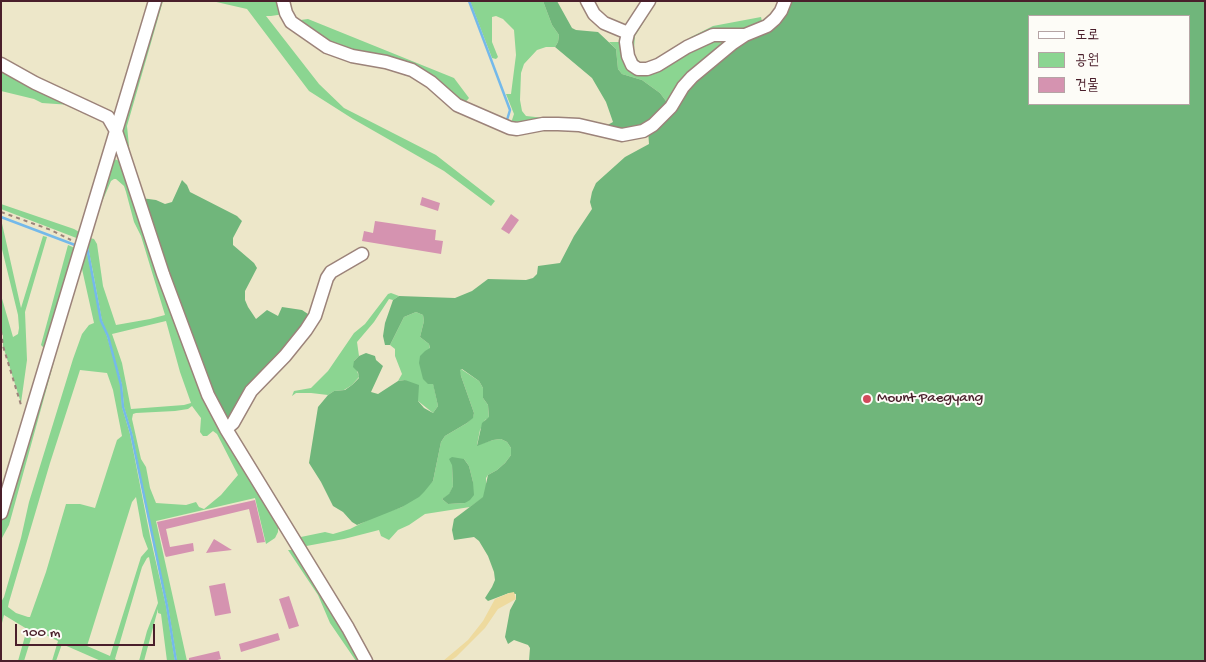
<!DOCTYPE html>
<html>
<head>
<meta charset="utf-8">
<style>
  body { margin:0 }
  #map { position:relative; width:1206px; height:662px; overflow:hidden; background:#ede7c9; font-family:"Gochi Hand","Poor Story",sans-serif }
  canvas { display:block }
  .frame { position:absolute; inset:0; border:2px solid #4a1f2b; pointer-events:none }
  .legend { position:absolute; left:1028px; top:15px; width:162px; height:90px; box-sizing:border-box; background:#fdfcf7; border:1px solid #b5a4a5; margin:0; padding:6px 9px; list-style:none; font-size:15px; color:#4a1f2b }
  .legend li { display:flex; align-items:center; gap:10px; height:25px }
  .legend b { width:25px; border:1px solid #b5a4a5 }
  .scale { position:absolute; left:15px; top:624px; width:140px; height:22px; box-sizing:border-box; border:2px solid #4a1f2b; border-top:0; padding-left:6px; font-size:15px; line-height:18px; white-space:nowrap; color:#4a1f2b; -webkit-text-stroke:4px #fdfcf7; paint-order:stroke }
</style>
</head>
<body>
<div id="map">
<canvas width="1206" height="662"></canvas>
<div class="frame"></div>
<ul class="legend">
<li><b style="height:6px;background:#fff"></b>도로</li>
<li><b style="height:14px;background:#8bd591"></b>공원</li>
<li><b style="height:14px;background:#d593b0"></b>건물</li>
</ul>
<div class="scale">100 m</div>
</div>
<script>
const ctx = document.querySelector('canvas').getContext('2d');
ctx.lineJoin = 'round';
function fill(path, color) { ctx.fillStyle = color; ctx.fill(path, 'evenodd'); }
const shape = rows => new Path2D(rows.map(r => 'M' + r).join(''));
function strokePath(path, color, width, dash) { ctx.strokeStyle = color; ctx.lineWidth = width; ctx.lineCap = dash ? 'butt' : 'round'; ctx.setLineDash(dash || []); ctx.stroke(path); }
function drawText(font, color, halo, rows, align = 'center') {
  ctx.font = font + ' "Gochi Hand",sans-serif'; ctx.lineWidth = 4; ctx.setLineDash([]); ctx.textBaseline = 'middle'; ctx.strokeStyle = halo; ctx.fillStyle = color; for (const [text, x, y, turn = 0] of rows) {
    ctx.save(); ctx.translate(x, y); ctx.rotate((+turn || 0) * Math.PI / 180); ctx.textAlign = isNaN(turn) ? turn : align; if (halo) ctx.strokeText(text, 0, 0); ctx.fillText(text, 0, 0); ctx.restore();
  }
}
fill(shape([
  [159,1,163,1,127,126,130,156,120,134],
  [212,1,281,1,284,14,271,16,266,16,319,84,344,108,436,155,495,201,491,206,444,171,353,119,309,91,247,9],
  [470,1,543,1,552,25,559,35,558,42,555,47,546,47,537,50,524,64,521,73,520,100,522,111,526,116,554,119,510,126,514,114,506,94,511,94,516,55,514,30,503,19,496,16,492,17,492,42,498,57,496,59,492,58],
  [652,1,657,1,635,36,634,49,635,55,640,63,650,62,664,55,691,37,713,26,761,17,763,25,671,54,638,67,629,42],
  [308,19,454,78,469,98,463,105,433,81,352,54,293,21],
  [730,37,669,105,660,93,642,80,622,74,618,69,616,49,609,42,624,42,637,72,704,41],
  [1,70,71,105,42,103,34,99,1,91],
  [114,159,120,161,181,341,201,394,278,524,278,532,275,538,266,544,255,498,156,521,187,661,177,661,168,606,152,536,132,433,124,407,122,385,108,336,102,321,93,272,88,247,86,247,101,321,107,336,121,385,122,407,130,434,150,536,166,606,175,661,167,661,161,614,158,613,158,609,144,661,139,661,147,631,158,603,149,557,147,558,142,567,115,659,118,661,101,661,62,644,56,661,52,661,58,641,34,629,24,661,18,661,27,629,4,615,1,627,1,602,4,597,21,538,29,502,73,359,82,334,89,325,94,323,80,260],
  [114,179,116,179,124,186,126,192,134,222,141,236,165,315,150,319,116,325,103,286,97,244,94,239,90,238,102,202,111,181],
  [166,321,180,372,191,403,184,405,131,409,122,363,112,334],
  [80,370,107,373,113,390,122,436,117,440,95,508,80,504,66,504,46,572,30,617,28,617,16,613,8,607,9,602,50,463],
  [192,406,201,418,200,432,203,436,207,436,213,431,217,434,238,475,221,495,204,509,199,507,196,502,186,505,156,503,150,488,146,467,141,459,132,419,133,414,136,413,175,411,188,409],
  [136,497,143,536,148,549,141,557,110,656,87,646,132,502],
  [1,204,74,229,81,233,79,239,1,209],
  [1,219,21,308,43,236,47,237,25,312,27,360,21,403,3,346,3,336,1,329,1,295,13,337,18,334,19,328,18,315,1,245],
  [68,245,77,249,28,413,26,410,44,348,41,345],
  [391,293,399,296,393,300,389,299,374,322,357,342,359,356,354,361,359,377,352,385,344,390,334,391,328,395,311,393,296,393,292,396,294,391,311,388,328,371,354,333,365,324,388,294],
  [416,312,423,315,424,321,420,337,429,344,430,349,433,383,438,406,433,413,418,401,418,395,405,380,398,381,402,374,395,356,395,349,390,345,404,317],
  [55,358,9,525,1,540,1,521,50,359],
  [461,369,479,381,483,388,483,398,488,405,489,418,485,420,480,430,477,445,493,440,501,439,507,442,511,448,511,455,505,463,497,470,488,475,486,478,486,489,484,497,470,507,425,514,409,525,398,530,389,540,381,536,379,530,344,539,301,547,296,538,325,532,333,534,350,529,378,515,402,507,433,481,441,442,445,436,467,423,473,417,474,413,461,376,459,370],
  [464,459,469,466,473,482,465,503,448,504,442,499,449,495,453,486,452,465],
  [288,550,293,550,361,661,356,661,330,623,318,595]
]), '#8bd591');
fill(shape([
  [543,1,557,1,572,28,576,30,598,32,616,49,618,69,622,74,642,80,660,93,669,105,642,129,602,128,613,122,606,102,592,78,555,47,558,42,559,35,552,25],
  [787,1,1205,1,1205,661,529,661,530,648,528,645,514,640,508,644,505,637,510,610,516,599,516,594,509,593,488,601,485,598,492,587,495,580,494,572,488,556,479,541,474,537,454,540,452,530,454,519,483,497,488,475,497,470,505,463,511,455,511,448,507,442,501,439,493,440,477,446,482,423,489,417,488,405,483,398,483,388,479,381,462,369,460,370,461,376,474,413,473,418,467,423,445,436,441,442,433,481,424,492,419,497,402,507,357,525,352,522,343,512,333,506,321,482,309,463,318,407,328,395,334,391,345,390,352,385,359,378,358,372,353,367,354,361,359,356,366,353,375,356,376,360,383,366,371,392,378,394,398,381,405,380,419,385,418,401,424,408,433,413,438,406,433,384,428,384,423,379,419,363,420,356,425,351,430,348,429,344,420,337,424,321,423,315,416,312,404,317,390,345,385,345,383,336,385,323,393,300,399,296,455,298,472,291,488,279,526,280,533,278,537,274,538,266,560,263,574,236,592,209,590,202,592,192,596,183,625,157,649,144,648,130,685,88],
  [1030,16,1190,16,1190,104,1030,104],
  [182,180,187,185,190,192,237,216,242,221,233,238,233,245,254,263,257,268,245,291,245,300,248,307,256,319,267,310,278,316,282,307,302,310,311,316,229,424,218,410,141,198,156,200,165,204,172,202],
  [452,457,464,459,469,466,473,482,474,495,470,500,465,503,448,504,442,499,449,494,453,486,452,465,449,459]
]), '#70b67b');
fill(shape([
  [514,592,516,599,498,609,485,628,456,657,450,661,443,661,468,640,483,621,495,599,509,593]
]), '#eeda9e');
strokePath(shape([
  [469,1,510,110,507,120],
  [1,217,75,245],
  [87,247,101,321,108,336,121,385,123,407,131,433,167,606,176,661]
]), '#74b9ea', 2.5);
fill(shape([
  [422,197,440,203,438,211,420,205],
  [511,214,519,220,509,234,501,229],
  [375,221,436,230,435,240,443,241,441,254,362,241,364,231,373,233],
  [255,500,265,542,257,543,249,509,166,529,170,547,193,543,194,551,166,557,165,555,157,522],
  [214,539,232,550,206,553],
  [225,583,231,613,215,616,209,586],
  [289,596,299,626,289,629,279,599],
  [278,633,280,640,241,652,239,644],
  [219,651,221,659,214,661,189,661,189,658]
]), '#d593b0');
const minor = shape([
  [155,1,116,131,163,274,208,395,226,429,348,628,366,661],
  [283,1,286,13,291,22,327,47,352,56,386,62,412,70,431,82,457,105,510,128,517,129,543,124,558,124,579,125,622,135,643,131,653,125,671,107,683,87,692,77,733,43,745,35,767,26,775,19,781,11,785,1],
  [587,1,594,14,604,23,628,33],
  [649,1,628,33,626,42,628,56,632,65,638,69,647,69,658,65,687,47,713,35,745,35],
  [1,64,35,83,108,117,116,131,1,513],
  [226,429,233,423,251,391,285,356,306,330,315,316,327,278,331,272,362,254]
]);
strokePath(minor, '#9c837a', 15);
strokePath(shape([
  [1,212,51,230,71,240],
  [1,331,3,346,21,405]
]), '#9c837a', 2, [4, 4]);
strokePath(minor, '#fff', 12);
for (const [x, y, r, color] of [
  [867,399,5,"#d1495b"]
]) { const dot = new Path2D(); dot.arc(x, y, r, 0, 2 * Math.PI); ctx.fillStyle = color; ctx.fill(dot); strokePath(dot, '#fdfcf7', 2); }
drawText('15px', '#4a1f2b', '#fdfcf7', [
  ["Mount Paegyang",877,399]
], 'left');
</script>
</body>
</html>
